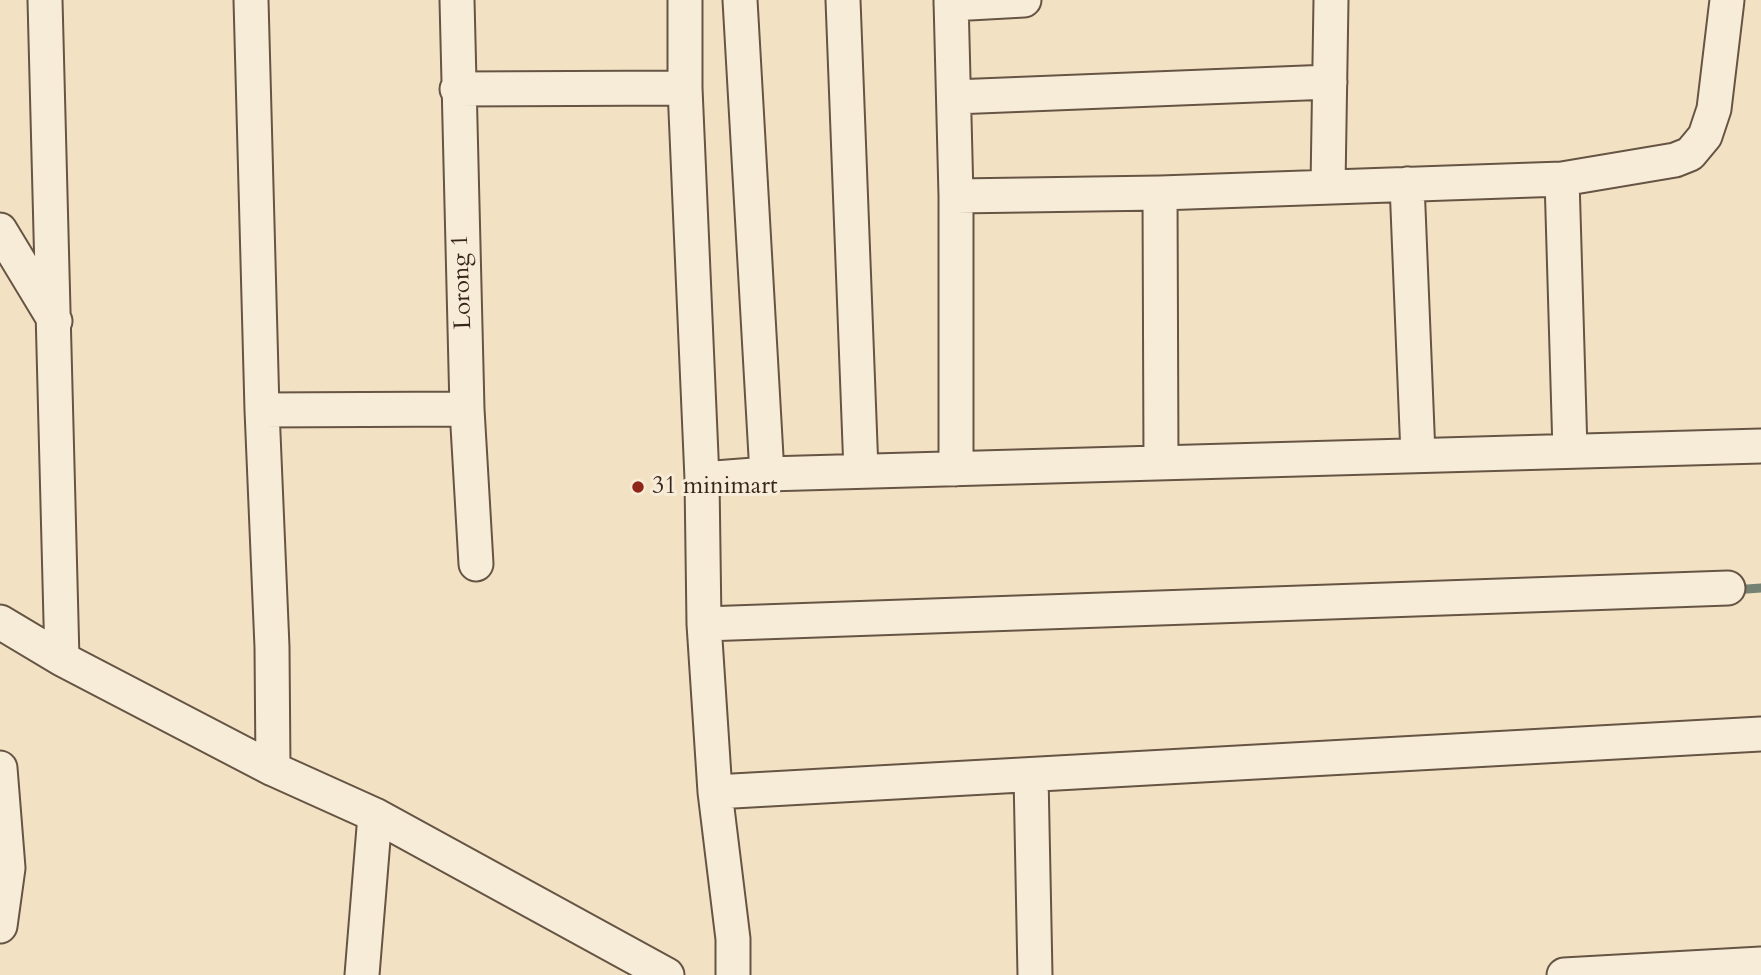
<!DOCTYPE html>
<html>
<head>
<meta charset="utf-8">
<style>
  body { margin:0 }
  canvas { display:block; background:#f2e2c3 }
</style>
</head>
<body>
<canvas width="1761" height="975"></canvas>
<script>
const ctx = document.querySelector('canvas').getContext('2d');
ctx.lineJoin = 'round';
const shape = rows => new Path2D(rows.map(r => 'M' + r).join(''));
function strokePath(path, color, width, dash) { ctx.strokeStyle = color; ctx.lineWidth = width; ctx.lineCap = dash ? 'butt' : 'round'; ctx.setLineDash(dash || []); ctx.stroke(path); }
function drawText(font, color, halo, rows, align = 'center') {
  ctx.font = font + ' Cardo,serif'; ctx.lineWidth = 6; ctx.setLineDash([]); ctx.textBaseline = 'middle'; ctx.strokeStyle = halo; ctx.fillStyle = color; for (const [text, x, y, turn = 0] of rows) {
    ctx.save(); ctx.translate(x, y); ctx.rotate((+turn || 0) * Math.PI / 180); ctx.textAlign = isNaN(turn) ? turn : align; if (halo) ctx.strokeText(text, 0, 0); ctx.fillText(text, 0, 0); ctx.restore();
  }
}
strokePath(shape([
  [1733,590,1761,588]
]), '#748173', 9);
const minor = shape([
  [45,0,62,659,273,769,375,815,667,975],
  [251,0,262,410,272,647,273,769],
  [457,0,467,409,476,564],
  [685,0,685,88,702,479,704,624,715,792,733,939,733,975],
  [740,0,767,474],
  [843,0,861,471],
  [951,0,956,196,956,469],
  [951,4,1024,0],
  [457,89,685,88],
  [954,97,1330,82],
  [1562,179,1570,451],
  [1407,184,1418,455],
  [1328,186,1331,0],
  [1160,193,1161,463],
  [956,196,1160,193,1562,179,1675,160,1690,154,1705,136,1714,109,1727,0],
  [0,230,55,321],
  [262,410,467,409],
  [702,479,767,474,1761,446],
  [0,622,62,659],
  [704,624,1728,588],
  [0,768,8,868,0,926],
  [1031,775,1035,975],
  [715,792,1761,734],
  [362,975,375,815],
  [1564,975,1761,964]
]);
strokePath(minor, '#665444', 37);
strokePath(minor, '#f7ecd8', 33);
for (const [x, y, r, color] of [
  [638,487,7,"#8f2418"]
]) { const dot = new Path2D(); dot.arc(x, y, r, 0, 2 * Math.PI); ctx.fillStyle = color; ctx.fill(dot); strokePath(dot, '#f7ecd8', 2.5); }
drawText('24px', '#38251a', '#f7ecd8', [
  ["Lorong 1",463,282,-92]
]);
drawText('24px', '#38251a', '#f7ecd8', [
  ["31 minimart",652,487]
], 'left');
</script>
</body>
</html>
